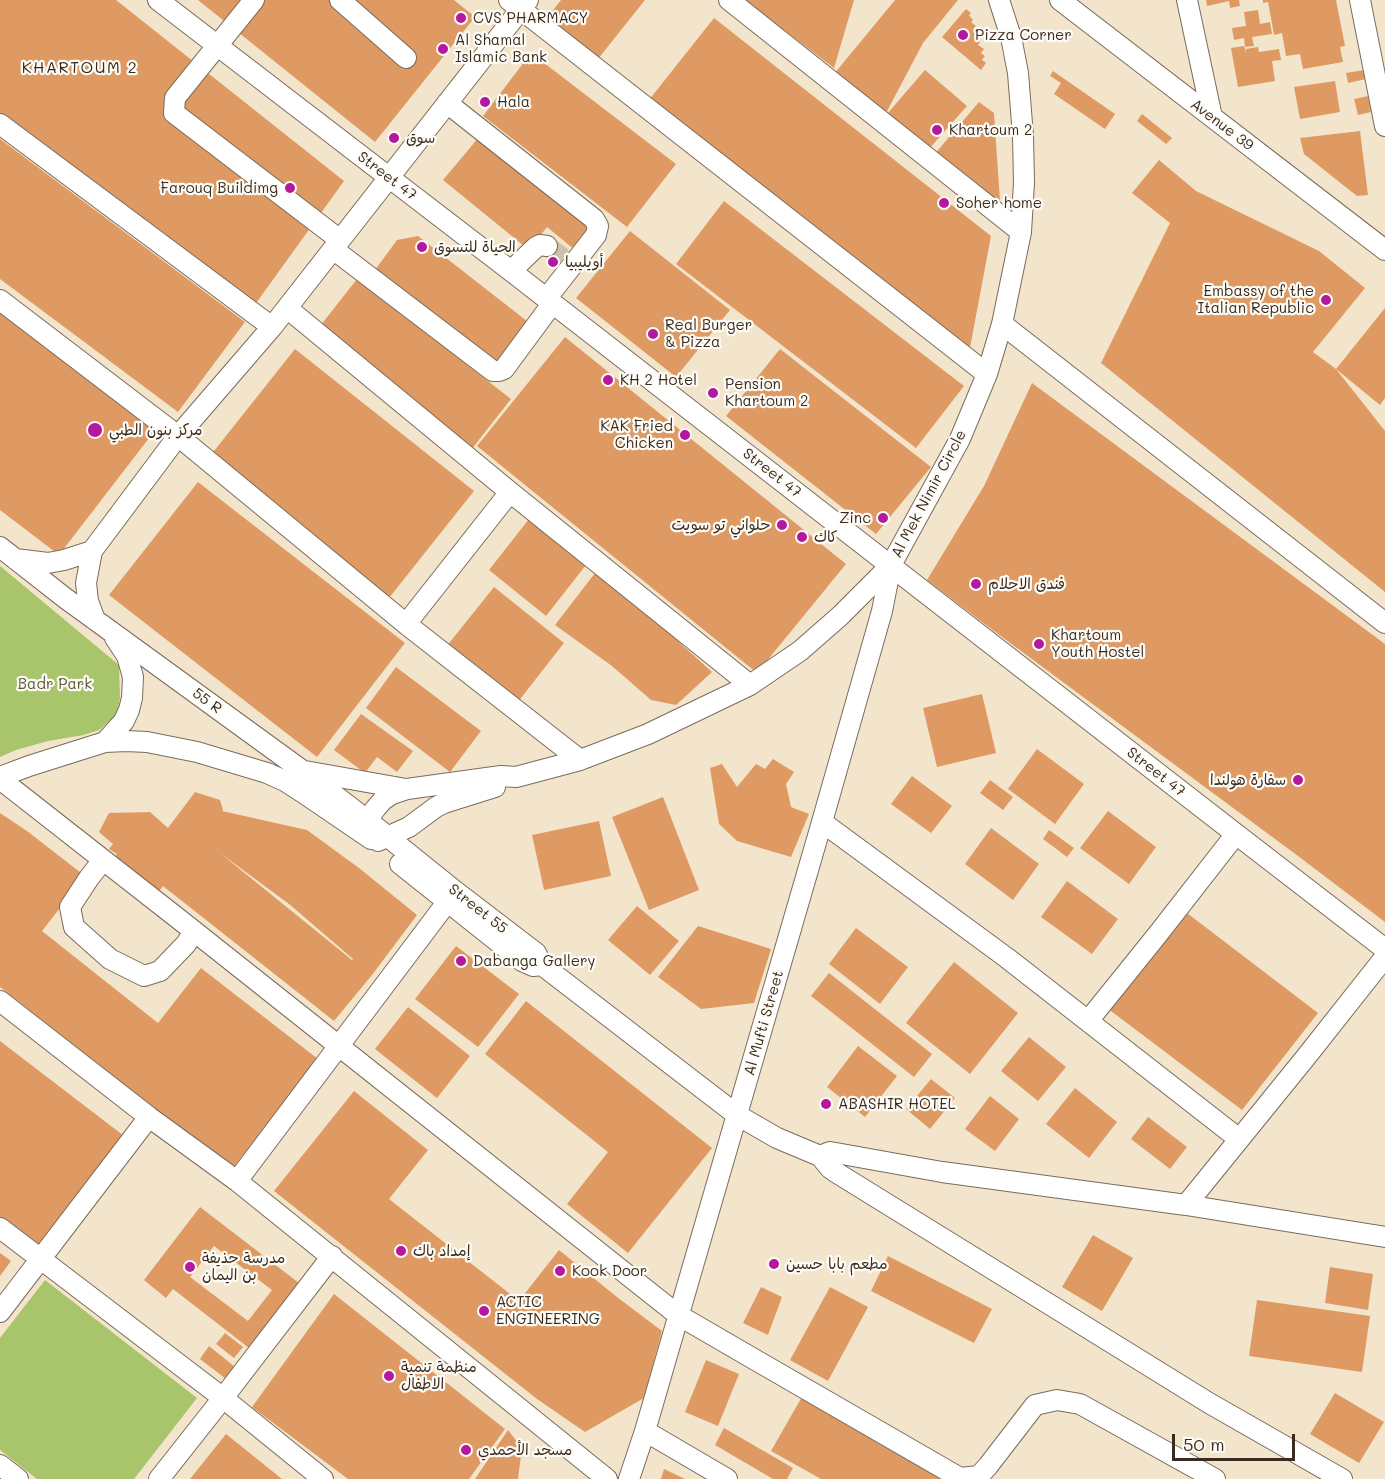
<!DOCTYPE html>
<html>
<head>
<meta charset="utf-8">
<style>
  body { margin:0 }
  #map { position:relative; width:1385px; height:1479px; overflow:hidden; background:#f3e5cc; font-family:Mali,sans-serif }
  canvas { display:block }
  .scale { position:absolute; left:1172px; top:1434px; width:123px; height:27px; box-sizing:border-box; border:3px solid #3b2a1e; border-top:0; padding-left:8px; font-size:18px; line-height:21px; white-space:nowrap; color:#3b2a1e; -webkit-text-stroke:4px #fdfcf7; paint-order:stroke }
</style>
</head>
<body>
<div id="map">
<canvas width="1385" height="1479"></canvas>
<div class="scale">50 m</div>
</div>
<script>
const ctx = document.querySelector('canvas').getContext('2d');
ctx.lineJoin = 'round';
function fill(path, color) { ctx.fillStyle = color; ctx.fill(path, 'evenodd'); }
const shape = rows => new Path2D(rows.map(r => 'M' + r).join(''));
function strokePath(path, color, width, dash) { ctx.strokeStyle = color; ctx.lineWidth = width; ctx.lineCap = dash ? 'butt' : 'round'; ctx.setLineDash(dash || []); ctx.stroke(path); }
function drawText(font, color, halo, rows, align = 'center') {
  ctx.font = font + ' Mali,"Playpen Sans Arabic",sans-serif'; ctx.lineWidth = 4.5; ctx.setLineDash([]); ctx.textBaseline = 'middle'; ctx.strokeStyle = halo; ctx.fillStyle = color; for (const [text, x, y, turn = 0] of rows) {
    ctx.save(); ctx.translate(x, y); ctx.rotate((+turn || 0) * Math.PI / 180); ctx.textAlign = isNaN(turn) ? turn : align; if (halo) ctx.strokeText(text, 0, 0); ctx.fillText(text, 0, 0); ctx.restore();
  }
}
fill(shape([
  [0,566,119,665,120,698,117,714,99,730,84,735,48,741,16,750,0,757],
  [45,1280,197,1398,134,1479,37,1479,0,1450,0,1338]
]), '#a8c56c');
fill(shape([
  [0,0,116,0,344,181,254,306,0,113],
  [198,0,454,0,475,17,375,142],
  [561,0,645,0,594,64,542,24],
  [745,0,854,0,834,68,784,30],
  [895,0,958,0,923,43,885,115,834,74],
  [1206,0,1239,0,1240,6,1230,8,1229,1,1207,6],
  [1263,0,1336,0,1345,46,1340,47,1343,62,1303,69,1300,54,1286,56,1282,33,1274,35,1268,2,1263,3],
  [966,9,971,13,969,15,973,20,971,22,976,26,973,29,978,33,975,37,980,42,978,45,984,49,981,53,985,56,982,60,986,63,981,70,942,37],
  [1258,10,1260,24,1270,22,1272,34,1252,37,1254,46,1245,47,1244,38,1234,40,1232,28,1246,26,1244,12],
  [714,18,991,236,969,353,645,105],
  [1244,46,1246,52,1246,49,1258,47,1259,52,1279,49,1281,60,1272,61,1275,81,1238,87,1231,48],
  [531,53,676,164,627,227,483,116],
  [925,70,967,106,928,150,887,114],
  [1364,70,1366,79,1348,83,1346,73],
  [1053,71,1115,114,1105,129,1054,94,1061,83,1050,76],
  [1335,81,1340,112,1300,119,1294,87],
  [1368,96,1371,112,1358,115,1354,99],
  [979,102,994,113,1000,201,996,206,933,156],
  [1142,114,1172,138,1166,144,1137,121],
  [1360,131,1368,195,1357,196,1304,154,1300,138],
  [479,137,591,230,575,250,547,227,529,250,443,180],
  [0,139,245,322,178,412,0,279],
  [1159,160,1196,191,1319,251,1365,288,1313,352,1336,369,1385,431,1385,592,1101,363,1170,223,1132,193],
  [724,201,964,386,916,448,676,264],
  [630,231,730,310,676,377,576,298],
  [418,236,532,325,500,366,375,270,397,240],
  [552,239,568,251,557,265,541,252],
  [357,279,511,399,471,450,317,330],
  [1385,308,1385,398,1380,405,1336,369],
  [0,309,156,429,59,555,0,510],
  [565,337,846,564,757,673,477,446],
  [295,349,474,491,389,598,210,456],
  [780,349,931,467,876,534,726,416],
  [1032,383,1385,644,1385,922,1298,856,994,631,927,580,984,486],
  [198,482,405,643,317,757,109,595],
  [529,519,586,565,546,616,489,570],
  [595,573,651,617,712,672,676,705,651,700,612,666,555,625],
  [494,587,564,643,517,703,446,647],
  [396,667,481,731,450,772,366,708],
  [982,694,996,753,937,767,923,708],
  [361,714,413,751,397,772,377,757,365,773,334,750],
  [1037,749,1084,784,1055,824,1008,789],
  [773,759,794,772,786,784,791,807,809,814,791,857,737,841,719,824,710,768,722,764,737,787,756,764,765,769],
  [912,776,952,806,931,833,891,804],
  [990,780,1013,797,1003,810,980,793],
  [195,792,220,800,223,810,222,811,307,830,359,868,417,915,372,975,334,1021,163,886,157,894,113,859,117,854,109,849,113,844,99,832,109,813,150,812,168,828],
  [220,853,289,904,353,959,352,960],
  [663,797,699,890,649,910,612,817],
  [1108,811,1156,847,1129,884,1080,848],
  [0,813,27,831,85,876,42,931,158,1023,201,968,318,1059,232,1169,0,987],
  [599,821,611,876,544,890,532,835],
  [991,828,1039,864,1013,900,965,864],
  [1049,830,1074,848,1067,857,1043,839],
  [1067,881,1118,919,1092,954,1041,917],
  [637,906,679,941,650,975,608,940],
  [1183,910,1318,1013,1242,1110,1107,1008],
  [698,926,771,949,754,1003,701,1009,658,977],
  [856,928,908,967,880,1004,829,964],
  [456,946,519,994,478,1047,415,999],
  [954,962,1018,1013,970,1074,906,1023],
  [829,973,932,1054,914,1077,811,996],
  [526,1001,712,1148,628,1253,567,1204,608,1152,485,1054],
  [408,1007,470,1056,437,1098,375,1049],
  [1029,1037,1066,1067,1038,1101,1001,1071],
  [0,1041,128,1139,43,1250,0,1217],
  [858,1046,897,1076,865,1117,827,1087],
  [931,1079,955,1098,930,1129,906,1109],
  [1075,1088,1117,1122,1089,1158,1046,1124],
  [354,1091,428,1150,389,1199,519,1301,559,1250,617,1297,662,1331,644,1398,585,1432,537,1399,274,1191],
  [990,1096,1019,1119,995,1151,965,1129],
  [1148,1117,1187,1147,1170,1169,1131,1139],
  [200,1207,299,1283,249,1348,173,1289,166,1298,144,1280],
  [214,1246,272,1290,248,1321,190,1277],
  [1093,1235,1133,1258,1102,1311,1062,1287],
  [0,1253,11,1261,0,1276],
  [888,1256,992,1309,974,1343,871,1291],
  [1330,1267,1373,1274,1368,1310,1325,1303],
  [761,1287,782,1297,768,1335,743,1323],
  [830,1287,868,1307,828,1381,790,1360],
  [334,1294,505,1429,469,1479,348,1479,252,1407],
  [1257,1300,1370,1316,1362,1372,1249,1356],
  [225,1333,243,1347,234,1358,216,1344],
  [209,1346,235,1367,226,1379,200,1359],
  [706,1360,739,1374,718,1426,685,1412],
  [1335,1393,1384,1422,1359,1463,1310,1434],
  [803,1395,949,1479,821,1479,771,1451],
  [724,1428,793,1468,787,1479,773,1479,715,1445],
  [508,1430,522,1448,518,1479,475,1479],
  [226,1434,282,1479,190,1479],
  [664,1469,685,1479,661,1479]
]), '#de9a62');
strokePath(shape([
  [547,246,563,258]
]), '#cec0a9', 20, [20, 10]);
const minor = shape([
  [158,0,511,271,1236,834,1385,949],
  [254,0,175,98,174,113,340,240],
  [340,0,406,58],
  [509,0,987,374],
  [729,0,1021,232],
  [1060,0,1385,250],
  [1187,0,1212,117],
  [1360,0,1385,126],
  [447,103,594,219,598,226,596,235,546,299],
  [0,124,272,327],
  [333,249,493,371,499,371,504,369,552,304],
  [511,271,536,247,540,245,547,246],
  [0,300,178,436,406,624,580,760],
  [287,308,510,492,750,685],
  [1002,324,1385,623],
  [0,547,65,598,303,771,367,820,455,891,536,953,542,965,737,1115,777,1138,820,1156,830,1168,837,1173,1209,1403,1342,1479],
  [15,559,48,563,64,560,92,551],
  [95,620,88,601,86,583,92,551,178,436,272,327,528,0],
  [406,624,510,492],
  [105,742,124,721,129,710,132,698,133,677,127,656,115,638],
  [305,771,406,789],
  [0,777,29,766,105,742,126,741,147,742,197,752,267,773,285,781,302,792,371,839],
  [0,779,180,920,678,1315,759,1362,960,1478,979,1476,988,1466,1035,1405,1057,1400,1080,1404,1215,1479],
  [822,822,1007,958,1239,1139],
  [362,833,367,820,376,808,383,800,392,794,407,789,501,776,516,777,580,760,648,734,750,685,800,651,840,616,891,565,960,439,987,374,1002,324,1021,232,1024,183,1023,136,1018,73,1011,37,999,0],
  [378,841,409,827,436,807,444,803,495,787],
  [103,860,89,878,70,907,74,927,110,959,144,976,160,971,186,944,194,931],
  [400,864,522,961,533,966,542,965],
  [0,1001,149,1117,237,1181,607,1479],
  [1088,1021,1158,934,1236,834],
  [820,1156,830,1152,836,1153,942,1172,1186,1205,1385,1237],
  [237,1181,454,893],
  [1186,1205,1306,1057,1385,957],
  [0,1228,223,1398,323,1479],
  [0,1312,149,1117],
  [645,1431,727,1479],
  [0,1465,18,1479],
  [159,1479,223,1398,332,1256],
  [629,1479,645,1431,822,822,882,611,891,565]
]);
strokePath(minor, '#7b6b5b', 22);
strokePath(minor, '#fff', 20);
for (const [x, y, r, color] of [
  [461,18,6,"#b5179e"],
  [963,35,6,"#b5179e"],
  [443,49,6,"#b5179e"],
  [485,102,6,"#b5179e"],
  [937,130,6,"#b5179e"],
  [394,138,6,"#b5179e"],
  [290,188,6,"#b5179e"],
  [944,203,6,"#b5179e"],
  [422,247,6,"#b5179e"],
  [553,262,6,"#b5179e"],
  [1326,300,6,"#b5179e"],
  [653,334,6,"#b5179e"],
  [608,380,6,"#b5179e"],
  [713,393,6,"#b5179e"],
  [95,430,8,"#b5179e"],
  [685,435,6,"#b5179e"],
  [883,518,6,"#b5179e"],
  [782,525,6,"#b5179e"],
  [802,537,6,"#b5179e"],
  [976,584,6,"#b5179e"],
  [1039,644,6,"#b5179e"],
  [1298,780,6,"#b5179e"],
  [461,961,6,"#b5179e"],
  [826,1104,6,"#b5179e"],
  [401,1251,6,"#b5179e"],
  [774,1264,6,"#b5179e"],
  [190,1267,6,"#b5179e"],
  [560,1271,6,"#b5179e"],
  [484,1311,6,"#b5179e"],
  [389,1376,6,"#b5179e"],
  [466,1450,6,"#b5179e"]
]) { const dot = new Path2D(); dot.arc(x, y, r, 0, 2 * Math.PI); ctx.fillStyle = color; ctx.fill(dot); strokePath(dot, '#fdfcf7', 2); }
drawText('15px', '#3b2a1e', '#fdfcf7', [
  ["CVS PHARMACY",473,18],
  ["Pizza Corner",975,35],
  ["Al Shamal",455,40],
  ["Islamic Bank",455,57],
  ["Hala",497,102],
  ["Khartoum 2",949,130],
  ["سوق",406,138],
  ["Farouq Buildimg",278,188,"right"],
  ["Soher home",956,203],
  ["الحياة للتسوق",434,247],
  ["أويليبيا",565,262],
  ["Embassy of the",1314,291,"right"],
  ["Italian Republic",1314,308,"right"],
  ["Real Burger",665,325],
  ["& Pizza",665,342],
  ["KH 2 Hotel",620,380],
  ["Pension",725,384],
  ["Khartoum 2",725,401],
  ["KAK Fried",673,426,"right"],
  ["Chicken",673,443,"right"],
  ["مركز بنون الطبي",109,430],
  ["Zinc",871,518,"right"],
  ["حلواني تو سويت",770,525,"right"],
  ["كاك",814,537],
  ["فندق الاحلام",988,584],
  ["Khartoum",1051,635],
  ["Youth Hostel",1051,652],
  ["سفارة هولندا",1286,780,"right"],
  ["Dabanga Gallery",473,961],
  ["ABASHIR HOTEL",838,1104],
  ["إمداد باك",413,1251],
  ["مدرسة حذيفة",202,1258],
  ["بن اليمان",202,1275],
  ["مطعم بابا حسين",786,1264],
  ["Kook Door",572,1271],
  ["ACTIC",496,1302],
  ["ENGINEERING",496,1319],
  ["منظمة تنمية",401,1367],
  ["الاطفال",401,1384],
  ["مسجد الأحمدي",478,1450]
], 'left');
drawText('15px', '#3b2a1e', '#fdfcf7', [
  ["Avenue 39",1222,125,37],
  ["Street 47",387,176,37],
  ["Street 47",772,473,38],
  ["Al Mek Nimir Circle",929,494,-62],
  ["55 R",207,701,36],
  ["Street 47",1156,772,38],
  ["Street 55",478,909,38],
  ["Al Mufti Street",764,1023,-74]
]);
drawText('15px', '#5c5835', '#fdfcf7', [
  ["Badr Park",55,684]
]);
ctx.letterSpacing = '1.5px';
drawText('16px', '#3b2a1e', '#fdfcf7', [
  ["KHARTOUM 2",80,68]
]);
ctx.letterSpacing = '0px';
</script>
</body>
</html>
